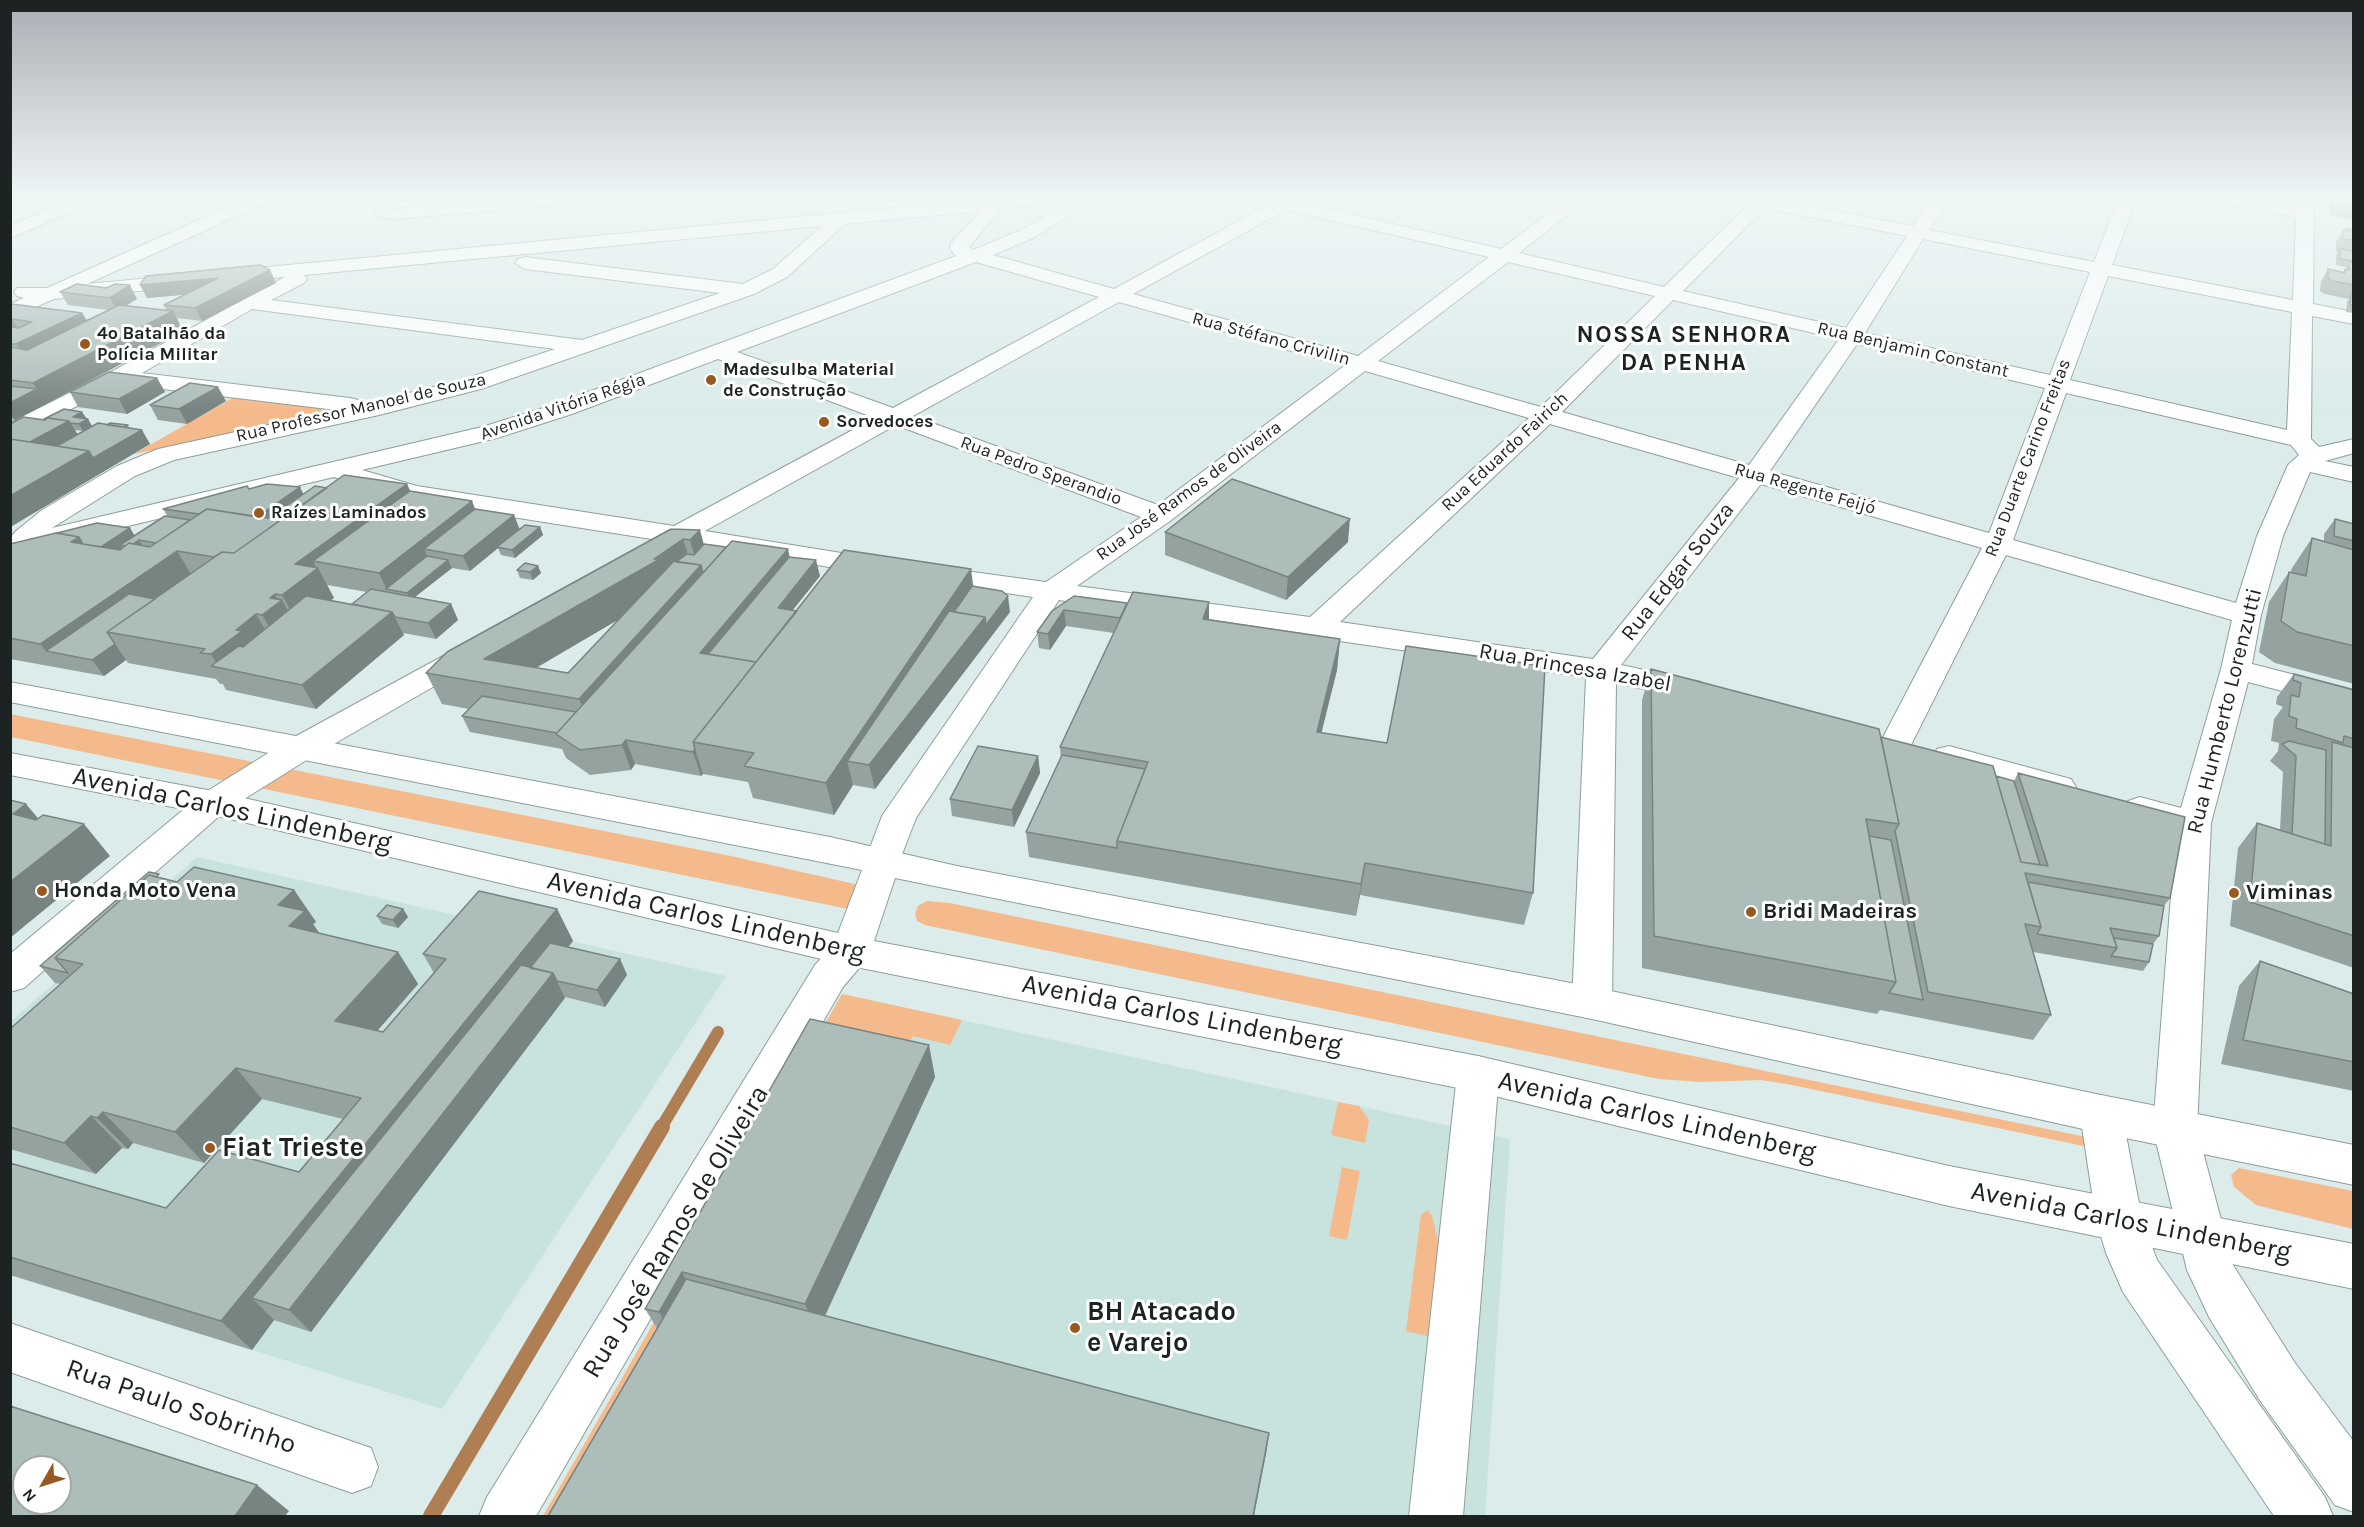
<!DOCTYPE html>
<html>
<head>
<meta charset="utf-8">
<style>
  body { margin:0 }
  #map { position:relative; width:2364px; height:1527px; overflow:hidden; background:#dbecea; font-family:Karla,sans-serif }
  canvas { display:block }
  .frame { position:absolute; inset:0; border:12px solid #1d2323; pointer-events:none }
  .north { position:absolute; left:12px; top:1455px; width:60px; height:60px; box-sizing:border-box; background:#fff; border:2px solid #a5a7a7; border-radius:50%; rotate:231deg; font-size:16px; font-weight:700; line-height:24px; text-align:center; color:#1d2323 }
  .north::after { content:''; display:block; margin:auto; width:21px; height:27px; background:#97591f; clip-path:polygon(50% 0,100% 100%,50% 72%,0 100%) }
</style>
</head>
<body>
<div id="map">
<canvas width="2364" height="1527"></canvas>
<div class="frame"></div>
<div class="north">N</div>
</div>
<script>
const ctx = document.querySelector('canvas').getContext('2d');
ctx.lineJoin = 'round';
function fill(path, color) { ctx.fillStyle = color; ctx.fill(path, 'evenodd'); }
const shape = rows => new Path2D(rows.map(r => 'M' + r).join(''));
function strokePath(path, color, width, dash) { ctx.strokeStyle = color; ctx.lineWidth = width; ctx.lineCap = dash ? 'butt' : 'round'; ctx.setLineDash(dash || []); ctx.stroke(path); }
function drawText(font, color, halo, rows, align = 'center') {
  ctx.font = font + ' Karla,sans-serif'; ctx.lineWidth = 6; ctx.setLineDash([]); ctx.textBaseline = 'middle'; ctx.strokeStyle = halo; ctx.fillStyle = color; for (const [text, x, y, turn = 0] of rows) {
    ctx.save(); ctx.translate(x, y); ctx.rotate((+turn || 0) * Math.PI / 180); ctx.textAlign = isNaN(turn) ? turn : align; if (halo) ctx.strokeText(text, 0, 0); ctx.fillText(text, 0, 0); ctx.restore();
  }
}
fill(shape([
  [197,857,726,976,442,1409,11,1275,10,1022],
  [842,994,1510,1139,1485,1516,543,1516]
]), '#c8e2de');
fill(shape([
  [234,397,322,408,324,412,310,419,134,454],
  [10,714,731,856,859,885,858,911,11,737],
  [927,901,950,903,2091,1138,2093,1148,1787,1084,1761,1080,1701,1082,1659,1079,925,925,917,921,915,914,918,906],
  [842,994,962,1020,950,1045,913,1036,897,1069,577,1516,543,1516],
  [1338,1102,1359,1106,1369,1120,1365,1143,1331,1135],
  [1342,1167,1360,1171,1347,1240,1329,1236],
  [2239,1168,2353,1191,2353,1229,2256,1205,2234,1187,2231,1175],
  [1428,1210,1432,1216,1439,1245,1431,1337,1406,1331,1421,1214]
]), '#f5ba8b');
strokePath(shape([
  [661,1128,718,1032]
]), '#b07e53', 12);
strokePath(shape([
  [431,1516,662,1127]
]), '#b07e53', 16);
const minor = shape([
  [77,197,100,197,97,201,10,238,10,226,77,197],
  [250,197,273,197,270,201,87,284,998,198,1100,197,1033,238,993,255,1114,289,1268,205,1262,201,1266,197,1305,197,1299,202,1501,249,1570,197,1590,197,1519,253,1664,287,1748,205,1728,201,1725,197,1775,197,1773,199,1913,226,1932,197,1950,197,1929,230,2094,262,2119,197,2137,197,2112,265,2293,300,2296,217,2211,202,2202,197,2242,197,2297,206,2303,197,2321,197,2314,207,2313,304,2354,312,2354,324,2312,316,2311,439,2319,447,2354,439,2354,453,2325,461,2354,467,2354,482,2310,472,2283,536,2261,615,2252,664,2354,690,2354,710,2248,682,2211,823,2197,1129,2233,1265,2295,1363,2354,1442,2354,1512,2335,1505,2259,1399,2209,1317,2187,1270,2153,1129,2176,830,2128,817,2123,809,2128,801,2140,797,2181,808,2221,669,2232,620,2006,555,1912,743,1907,751,1896,754,1885,751,1880,743,1982,548,1761,484,1621,665,1701,682,1705,689,1701,696,1690,699,1616,683,1612,1003,1606,1014,1592,1019,1578,1014,1572,1003,1586,677,1059,600,916,818,896,870,883,874,870,870,865,861,882,816,1033,597,919,580,915,574,919,568,929,566,1046,582,1141,517,896,425,705,531,891,561,895,567,891,573,881,575,682,544,671,547,662,545,658,540,417,502,364,488,334,477,10,554,10,538,16,531,42,510,117,466,158,449,336,410,122,384,10,439,10,423,111,372,285,277,54,299,10,318,10,304,24,298,17,296,14,292,17,288,47,288,250,197],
  [1071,202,1021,230,973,250,969,247,1002,208,1071,202],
  [1765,208,1907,236,1846,328,1683,291,1765,208],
  [1286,210,1489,257,1358,356,1133,294,1286,210],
  [981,211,951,243,950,249,956,256,556,404,482,427,52,528,135,476,174,460,379,415,481,389,754,294,787,277,845,224,981,211],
  [822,226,773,269,743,284,525,257,518,259,515,263,525,269,720,293,582,340,271,300,304,283,307,279,304,275,822,226],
  [1923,239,2090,272,2050,375,1865,333,1923,239],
  [976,262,1099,297,893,408,737,352,976,262],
  [1508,262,1655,296,1541,407,1378,361,1508,262],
  [2108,276,2292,312,2287,430,2070,380,2108,276],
  [1673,300,1839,339,1749,465,1562,412,1673,300],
  [1119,302,1344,366,1158,505,913,416,1119,302],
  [252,309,555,349,465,379,361,405,358,400,350,398,142,373,252,309],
  [1857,344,2045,388,1989,533,1770,471,1857,344],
  [718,359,875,418,674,526,417,486,362,470,497,438,572,414,718,359],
  [1365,371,1529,418,1310,617,1077,586,1170,521,1365,371],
  [2066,393,2291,445,2299,455,2288,465,2257,536,2236,603,2013,540,2066,393],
  [1550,424,1739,478,1593,659,1340,622,1550,424],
  [534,197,605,197,596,202,393,219,377,216,374,212,383,207,393,209,534,197],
  [467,646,478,649,482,655,478,661,313,756,225,811,24,988,10,992,10,954,201,795,289,740,456,649,467,646],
  [1949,746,2071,779,2076,787,2071,795,2059,798,1937,765,1933,757,1937,749,1949,746],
  [851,936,865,941,870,951,865,961,843,987,536,1516,479,1516,487,1497,815,965,837,941,851,936],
  [1478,1056,1493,1062,1499,1074,1463,1516,1409,1516,1457,1074,1463,1062,1478,1056],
  [2101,1095,2116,1101,2122,1114,2142,1219,2157,1260,2325,1497,2333,1516,2274,1516,2123,1292,2106,1253,2096,1219,2080,1114,2086,1101,2101,1095],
  [10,1323,371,1448,378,1467,371,1486,352,1493,10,1372,10,1323]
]);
const major = shape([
  [10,682,830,837,957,866,1592,987,2101,1095,2354,1145,2354,1185,2101,1133,1592,1019,895,878,874,941,1478,1056,1949,1166,2354,1244,2354,1289,1949,1206,1478,1092,851,966,213,815,10,775,10,753,213,791,838,933,862,870,10,702,10,682]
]);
strokePath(minor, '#8e9e9c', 2);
strokePath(major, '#8e9e9c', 2);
fill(minor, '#fff');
fill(major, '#fff');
fill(shape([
  [2330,204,2354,205,2354,220,2329,215,2331,211,2327,210],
  [2346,228,2354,229,2354,313,2346,312,2347,302,2349,299,2324,294,2320,291,2321,282,2328,269,2343,272,2346,267,2336,265,2336,255,2338,252,2336,252,2336,242,2343,230,2344,230],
  [270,270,276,283,202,321,177,318,183,331,15,420,10,419,10,305,82,313,87,320,108,310,68,305,60,292,137,299,126,306,167,311,164,305,183,295,147,298],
  [157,378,165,392,127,414,78,407,70,392],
  [226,401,187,424,158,420,150,405],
  [86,419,92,426,83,431,75,430,78,435,107,425,128,425,129,428,150,444,12,526,10,526,10,424,45,420],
  [407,484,410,491,475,509,514,515,519,529,540,527,543,535,515,558,501,555,498,548,470,571,452,568,415,597,451,604,458,620,436,639,403,633,404,635,316,709,226,690,223,684,220,684,216,679,128,663,126,660,104,676,10,659,10,544,135,536,168,517,163,509,249,489,303,494,327,488],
  [327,585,367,592,352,604,331,600,334,598],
  [2335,519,2354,524,2354,684,2275,663,2259,652,2269,602,2289,572,2291,572,2292,568,2312,538,2324,542,2324,534],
  [671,529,704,544,789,557,820,576,793,610,797,611,973,586,1010,612,875,789,853,785,834,815,753,798,748,782,703,774,701,776,635,764,631,770,590,775,566,758,562,749,470,732,462,716,469,709,442,704,426,673],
  [619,619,568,673,536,668,573,646],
  [1165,532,1348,542,1286,600,1165,555],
  [538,566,541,573,533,580,520,578,517,570],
  [1074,596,1209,619,1340,639,1337,670,1321,732,1533,893,1524,925,1360,895,1356,916,1029,857,1026,832,1061,758,1060,747,1114,633,1066,626,1050,650,1039,648,1037,632],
  [1651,669,1881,737,1996,776,2014,781,2018,773,2170,898,2164,906,2159,936,2153,944,2149,962,2143,971,2033,952,2051,1015,2033,1040,1880,1010,1877,1014,1642,968,1642,700],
  [2294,674,2354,690,2354,968,2230,926,2238,848,2257,823,2280,830,2283,772,2270,761,2278,751,2279,743,2271,741,2274,719,2283,707,2276,704,2277,697],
  [1038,756,1040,773,1014,827,952,816,950,799],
  [163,878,177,882,294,890,316,922,313,924,320,934,398,952,418,984,377,1031,383,1032,434,973,423,954,557,909,573,941,568,947,620,959,627,975,605,1007,565,997,311,1332,274,1320,252,1350,10,1275,10,1163,166,1208,299,1172,343,1119,262,1099,204,1163,133,1143,128,1149,122,1148,96,1174,10,1149,10,1029,61,984,55,983,40,966],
  [403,909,408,917,398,928,382,924,377,916],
  [2260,961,2354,994,2354,1091,2221,1064,2239,986],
  [810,1019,935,1077,825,1316,1269,1433,1266,1454,657,1328,645,1309]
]), '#94a3a0');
fill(shape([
  [270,270,276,283,202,321,195,308],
  [218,278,224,291,147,298,140,285],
  [130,285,137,299,117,311,110,298],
  [173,311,183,331,46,404,33,383],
  [82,313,94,332,27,362,16,344],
  [12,319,25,339,10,344,10,320],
  [157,378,165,392,127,414,119,399],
  [218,387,226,401,187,424,179,409],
  [37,389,46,404,15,420,10,414,10,403],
  [82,412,87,419,73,417],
  [88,419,92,426,83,431,79,424],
  [69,421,78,435,38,458,28,443],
  [142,430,150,444,12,526,10,523,10,493,89,451],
  [407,484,420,513,313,561,317,569,318,568,334,598,299,626,282,595,295,564],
  [300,487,307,502,273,526,249,522],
  [472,501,481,524,424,549,431,564,386,589,390,597,379,573],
  [514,515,520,530,470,571,463,556],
  [1350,519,1348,542,1286,600,1288,577],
  [540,527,543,535,515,558,512,550],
  [130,528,138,541,139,540,144,548,129,547,120,545,125,553,101,547],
  [700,530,708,560,705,580,585,714,579,699,698,568,690,540],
  [79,537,94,560,71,542],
  [683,539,692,569,669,590,505,686,484,659,654,559],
  [788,549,793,572,719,663,700,653],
  [177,551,191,574,73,656,46,651,40,644],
  [448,560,452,568,411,600,407,593],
  [816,560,820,576,782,623,778,608],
  [538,566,541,573,533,580,530,572],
  [971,569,975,600,847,761,853,785,834,815,826,783],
  [275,594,279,602,282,600,299,630,280,646,262,615,270,598],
  [1008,596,1010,612,875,789,869,765,985,617],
  [1209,602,1209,633,1203,619],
  [451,604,458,620,436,639,428,623],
  [1064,610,1066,626,1050,650,1048,634],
  [392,612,404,635,316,709,302,685],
  [256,614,274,645,219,668,211,654,236,630],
  [1340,639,1337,670,1314,763,1317,732],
  [115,644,126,660,104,676,92,660],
  [626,740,635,764,631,770,622,745],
  [695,749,703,774,701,776,693,752],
  [1038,756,1040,773,1014,827,1012,810],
  [26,804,53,836,13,814],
  [84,824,110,856,10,938,10,882],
  [1365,863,1360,895,1356,916,1361,884],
  [294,890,316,922,313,924,326,943,289,926,278,905],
  [403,909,408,917,398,928,393,920],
  [557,909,573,941,544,978,252,1298,274,1320,252,1350,221,1321],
  [398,952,418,984,358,1053,335,1021],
  [620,959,627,975,605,1007,597,990],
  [553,973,565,998,311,1332,289,1310],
  [929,1045,935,1077,817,1333,805,1304],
  [236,1068,262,1099,204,1163,175,1132],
  [103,1112,133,1143,128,1149,97,1118],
  [91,1116,122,1148,96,1174,64,1143],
  [682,1272,697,1301,676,1341,659,1312],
  [1269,1433,1266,1454,1254,1516,1253,1516],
  [257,1485,289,1511,285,1516,235,1516]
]), '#788482');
const building = shape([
  [2333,201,2354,205,2354,213,2332,209,2335,205,2330,204,2333,201],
  [2346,228,2354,229,2354,232,2346,230,2346,228],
  [2343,230,2354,232,2354,241,2343,239,2343,230],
  [2340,249,2354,251,2354,261,2340,259,2340,249],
  [2349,262,2354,263,2354,285,2332,281,2328,278,2328,269,2345,273,2345,270,2349,270,2349,262],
  [260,265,270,270,195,308,164,305,218,278,140,285,146,276,260,265],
  [77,284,106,288,115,284,130,285,110,298,60,292,77,284],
  [2351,295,2354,296,2354,305,2350,305,2351,295],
  [12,304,82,313,16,344,10,344,10,327,18,328,32,322,12,319,10,320,10,305,12,304],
  [119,305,173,311,33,383,10,380,10,347,27,350,119,305],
  [109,372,157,378,119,399,70,392,109,372],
  [190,383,218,387,179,409,150,405,190,383],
  [10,386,37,389,10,403,10,386],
  [64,409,82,412,73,417,88,419,79,424,70,423,69,421,48,418,44,419,64,409],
  [23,417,45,420,48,418,69,421,30,442,10,439,10,424,23,417],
  [98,423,142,430,93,458,89,451,57,446,98,423],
  [110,423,128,425,124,427,107,425,110,423],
  [10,439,89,451,10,496,10,439],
  [344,475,407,484,295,564,318,568,282,595,275,594,270,598,282,600,262,615,256,614,236,630,242,631,211,654,200,653,205,649,107,632,222,552,234,553,344,475],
  [1232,479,1350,519,1288,577,1165,532,1232,479],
  [267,484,300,487,257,517,207,509,199,514,163,509,247,486,249,489,267,484],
  [315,486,327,488,281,520,269,518,315,486],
  [410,491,472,501,379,573,313,561,410,491],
  [207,509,281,520,234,553,222,552,214,557,177,551,40,644,10,638,10,544,56,533,79,537,71,542,120,550,129,543,150,547,207,509],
  [475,509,514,515,463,556,424,549,475,509],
  [165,516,190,520,156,543,139,540,133,544,129,543,125,546,120,545,165,516],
  [2335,519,2354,524,2354,541,2334,536,2335,519],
  [97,523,130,528,101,547,83,544,79,537,57,533,97,523],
  [525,525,540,527,512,550,497,547,525,525],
  [671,529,700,530,690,540,683,539,654,559,660,559,484,659,568,673,674,561,701,565,579,699,426,673,447,652,671,529],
  [2312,538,2354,550,2354,646,2297,632,2281,621,2289,572,2306,576,2312,538],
  [732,541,788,549,700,653,756,662,693,742,695,749,693,752,626,740,622,745,580,750,556,734,732,541],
  [704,544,726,547,703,573,701,565,676,562,687,554,694,555,704,544],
  [844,550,971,569,826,783,744,766,754,753,693,742,844,550],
  [427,556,448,560,407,593,386,589,427,556],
  [789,557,816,560,778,608,797,611,756,662,708,654,789,557],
  [525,563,538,566,530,572,517,570,525,563],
  [972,586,1002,591,1008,596,986,625,985,617,954,612,972,586],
  [371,589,451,604,428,623,395,617,392,612,352,604,371,589],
  [1133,592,1209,602,1203,619,1340,639,1317,732,1387,743,1406,646,1545,666,1533,893,1365,863,1361,884,1117,841,1148,762,1060,747,1133,592],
  [129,594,155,599,107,632,115,644,92,660,46,651,129,594],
  [306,596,392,612,302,685,211,666,239,646,243,647,306,596],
  [1074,596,1127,603,1120,618,1064,610,1048,634,1037,632,1052,611,1074,596],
  [949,611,985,617,869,765,847,761,949,611],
  [1651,669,1879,729,1899,824,1866,819,1896,982,1654,936,1651,669],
  [2294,674,2354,690,2354,739,2344,736,2343,743,2296,728,2297,719,2289,716,2291,695,2299,697,2301,683,2293,680,2294,674],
  [482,696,576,712,557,733,462,716,482,696],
  [1881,737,1993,766,2021,862,2048,866,2018,773,2185,817,2170,898,2025,873,2041,927,2025,924,2051,1015,1928,992,1895,831,1899,824,1881,737],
  [2289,741,2326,750,2325,844,2292,834,2296,756,2282,744,2289,741],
  [2332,742,2354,748,2354,936,2250,902,2257,823,2331,846,2332,742],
  [978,746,1038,756,1012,810,950,799,978,746],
  [1062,755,1145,769,1117,841,1117,848,1026,832,1062,755],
  [1996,776,2014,781,2040,865,2021,862,1996,776],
  [10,800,26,804,13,814,36,820,43,815,84,824,10,882,10,800],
  [1869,836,1891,840,1923,1000,1889,993,1896,982,1869,836],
  [194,867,294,890,278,905,305,911,289,926,398,952,335,1021,383,1032,446,959,423,954,479,891,557,909,221,1321,10,1257,10,1163,166,1208,219,1150,299,1172,361,1098,236,1068,175,1132,103,1112,97,1118,91,1116,64,1143,10,1127,10,1029,83,964,55,958,149,875,177,882,194,867],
  [149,872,159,874,156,877,149,875,55,958,68,973,40,966,149,872],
  [2028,882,2164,906,2159,936,2110,928,2117,948,2037,934,2041,927,2028,882],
  [387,905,403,909,393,920,377,916,387,905],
  [2114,938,2153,944,2149,962,2111,956,2117,948,2114,938],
  [550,943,620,959,597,990,557,981,553,973,530,968,550,943],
  [2260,961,2354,994,2354,1062,2243,1040,2260,961],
  [521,965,553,973,289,1310,252,1298,521,965],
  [810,1019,929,1045,805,1304,682,1272,659,1312,645,1309,810,1019],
  [686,1279,1269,1433,1253,1516,548,1516,686,1279],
  [10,1406,257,1485,235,1516,10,1516,10,1406],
  [24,1467,60,1467,60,1503,24,1503,24,1467]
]);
fill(building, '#acbdba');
strokePath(building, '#788482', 1.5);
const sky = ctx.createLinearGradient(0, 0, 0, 411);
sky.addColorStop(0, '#abaeb5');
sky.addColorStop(0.48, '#eff6f6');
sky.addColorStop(1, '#eff6f600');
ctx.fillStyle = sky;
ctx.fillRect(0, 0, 2364, 411);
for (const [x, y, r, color] of [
  [85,344,6,"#97591f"],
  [711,380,6,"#97591f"],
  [824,422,6,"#97591f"],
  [259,513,6,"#97591f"],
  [42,891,6,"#97591f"],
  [2234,893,6,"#97591f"],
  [1751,912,6,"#97591f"],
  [210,1148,6,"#97591f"],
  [1075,1328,6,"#97591f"]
]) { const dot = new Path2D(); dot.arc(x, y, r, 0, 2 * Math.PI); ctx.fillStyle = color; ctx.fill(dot); strokePath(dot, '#fff', 2); }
drawText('bold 18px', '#1d2323', '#fff', [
  ["4º Batalhão da",97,334],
  ["Polícia Militar",97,355],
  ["Madesulba Material",723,370],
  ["de Construção",723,391],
  ["Sorvedoces",836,422],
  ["Raízes Laminados",271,513]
], 'left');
drawText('18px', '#1d2323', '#fff', [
  ["Rua Stéfano Crivilin",1271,339,15],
  ["Rua Benjamin Constant",1913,350,13],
  ["Avenida Vitória Régia",563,407,-19],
  ["Rua Professor Manoel de Souza",361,408,-13],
  ["Rua Eduardo Fairich",1505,452,-43],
  ["Rua Duarte Carino Freitas",2028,458,-69],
  ["Rua Pedro Sperandio",1041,471,20],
  ["Rua Regente Feijó",1805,489,16],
  ["Rua José Ramos de Oliveira",1189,491,-36]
]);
drawText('22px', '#1d2323', '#fff', [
  ["Rua Edgar Souza",1678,572,-52],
  ["Rua Princesa Izabel",1575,668,10],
  ["Rua Humberto Lorenzutti",2225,711,-76]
]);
drawText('bold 22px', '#1d2323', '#fff', [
  ["Honda Moto Vena",54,891],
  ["Viminas",2246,893],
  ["Bridi Madeiras",1763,912]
], 'left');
ctx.letterSpacing = '1.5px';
drawText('bold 24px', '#1d2323', '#fff', [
  ["NOSSA SENHORA",1684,335],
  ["DA PENHA",1684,363]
]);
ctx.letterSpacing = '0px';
drawText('27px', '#1d2323', '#fff', [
  ["Avenida Carlos Lindenberg",232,810,12],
  ["Avenida Carlos Lindenberg",706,917,13],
  ["Avenida Carlos Lindenberg",1182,1015,11],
  ["Avenida Carlos Lindenberg",1657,1117,13],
  ["Avenida Carlos Lindenberg",2131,1222,11],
  ["Rua José Ramos de Oliveira",676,1232,-59],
  ["Rua Paulo Sobrinho",181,1407,19]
]);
drawText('bold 27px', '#1d2323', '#fff', [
  ["Fiat Trieste",222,1148],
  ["BH Atacado",1087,1312],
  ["e Varejo",1087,1343]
], 'left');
</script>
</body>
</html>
